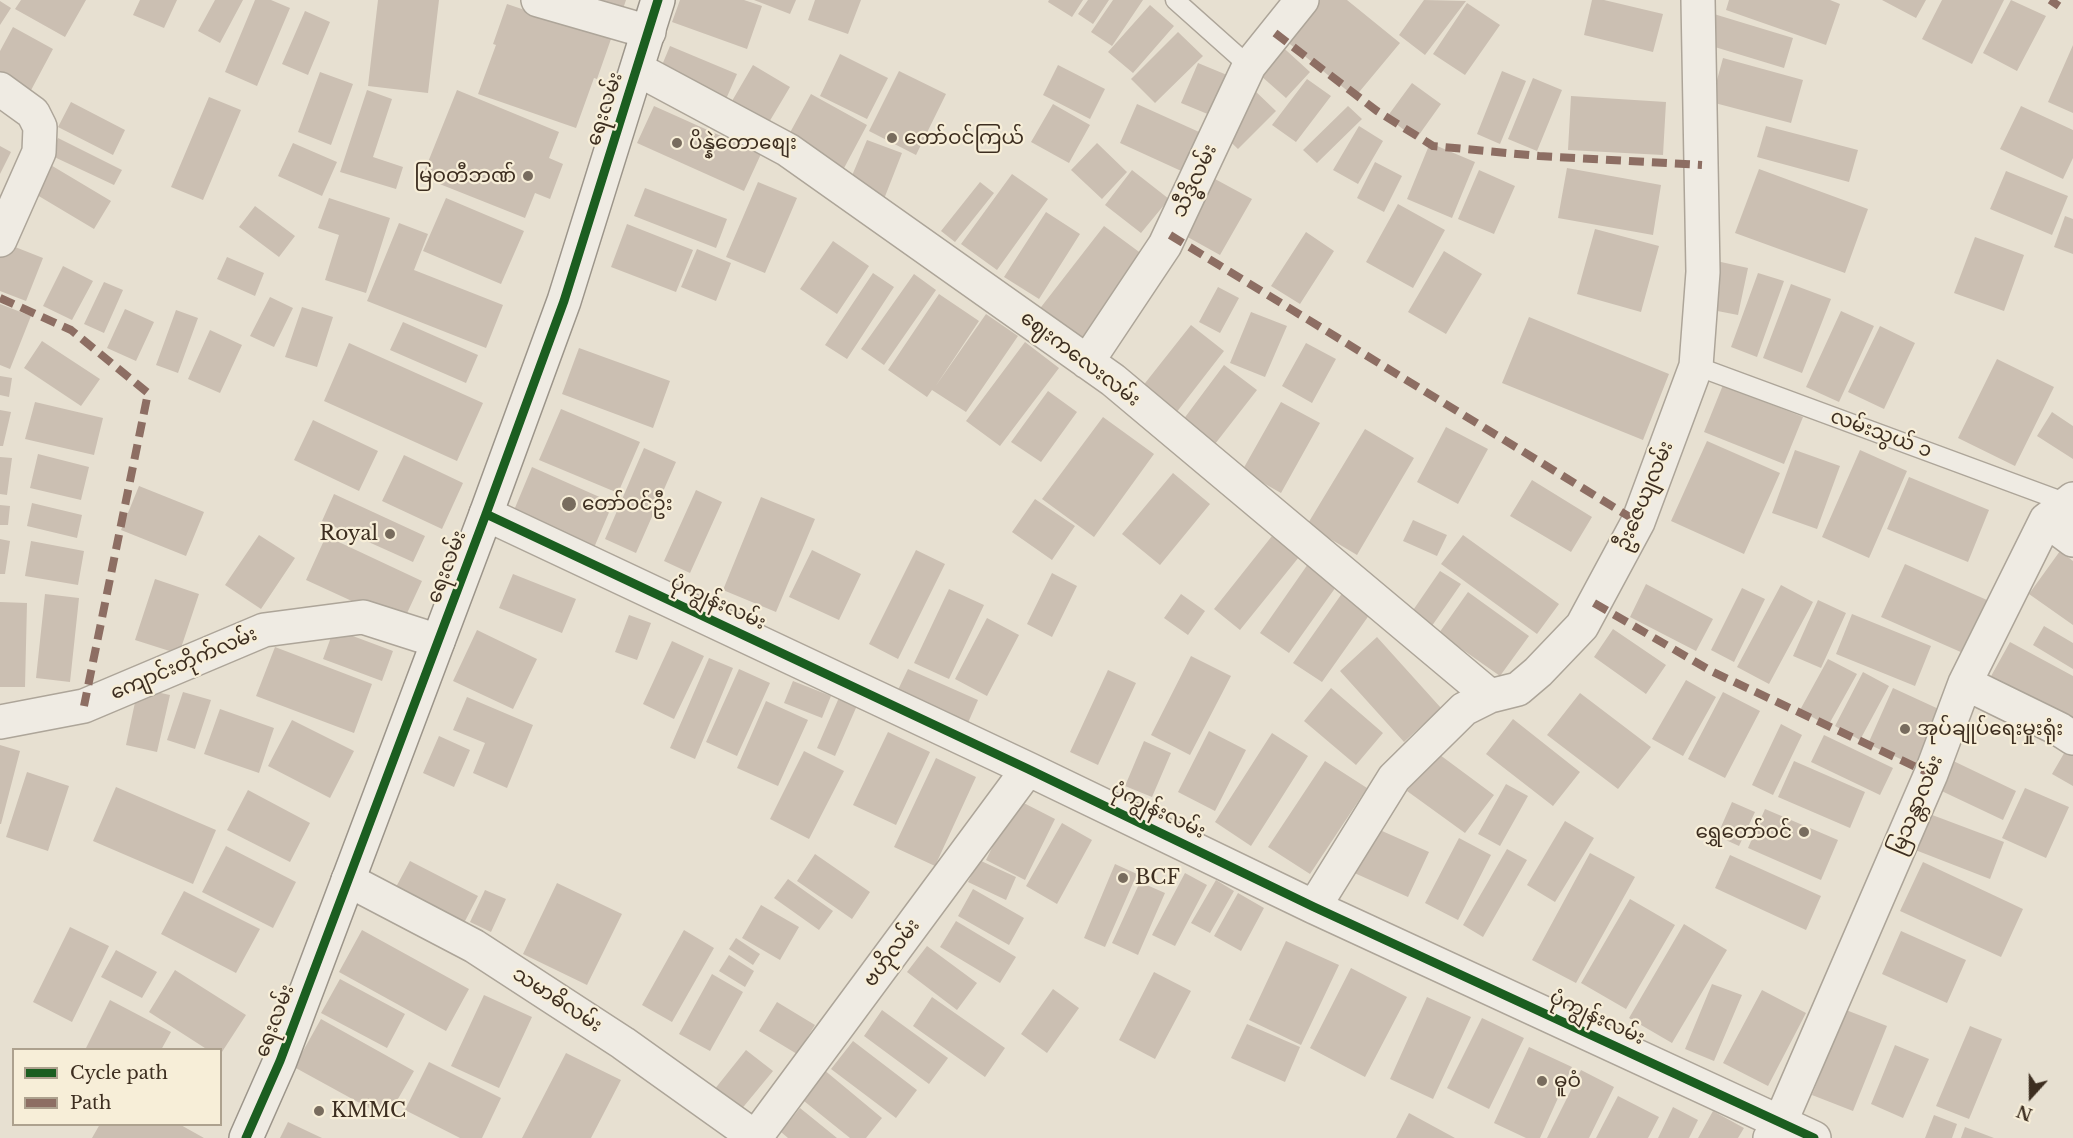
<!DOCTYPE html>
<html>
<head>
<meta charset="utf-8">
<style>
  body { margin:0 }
  #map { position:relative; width:2073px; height:1138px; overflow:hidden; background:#e7e0d1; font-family:"Libre Baskerville",serif }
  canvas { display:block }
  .legend { position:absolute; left:12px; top:1048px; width:210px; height:78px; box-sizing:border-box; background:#f7eed8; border:2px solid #ada18e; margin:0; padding:8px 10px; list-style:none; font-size:18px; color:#3d2e20 }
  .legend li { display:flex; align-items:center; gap:12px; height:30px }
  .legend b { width:30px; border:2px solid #ada18e }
  .north { position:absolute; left:2001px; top:1066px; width:60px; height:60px; -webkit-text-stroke:4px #f7eed8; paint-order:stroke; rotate:201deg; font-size:16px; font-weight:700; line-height:24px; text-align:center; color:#3d2e20 }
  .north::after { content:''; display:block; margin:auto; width:21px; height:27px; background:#3d2e20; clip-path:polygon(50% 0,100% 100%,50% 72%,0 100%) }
</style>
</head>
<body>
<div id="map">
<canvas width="2073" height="1138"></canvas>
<ul class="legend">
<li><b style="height:8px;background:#1b5e20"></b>Cycle path</li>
<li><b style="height:8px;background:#8d6e63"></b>Path</li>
</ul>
<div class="north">N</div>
</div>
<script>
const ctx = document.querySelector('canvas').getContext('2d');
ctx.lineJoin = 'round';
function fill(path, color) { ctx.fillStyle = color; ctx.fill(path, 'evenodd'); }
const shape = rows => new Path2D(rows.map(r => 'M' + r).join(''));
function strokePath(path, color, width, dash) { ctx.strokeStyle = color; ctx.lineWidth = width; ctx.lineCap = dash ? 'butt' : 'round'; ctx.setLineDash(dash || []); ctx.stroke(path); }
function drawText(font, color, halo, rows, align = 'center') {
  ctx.font = font + ' "Libre Baskerville","Noto Sans Myanmar",serif'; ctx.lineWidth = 4.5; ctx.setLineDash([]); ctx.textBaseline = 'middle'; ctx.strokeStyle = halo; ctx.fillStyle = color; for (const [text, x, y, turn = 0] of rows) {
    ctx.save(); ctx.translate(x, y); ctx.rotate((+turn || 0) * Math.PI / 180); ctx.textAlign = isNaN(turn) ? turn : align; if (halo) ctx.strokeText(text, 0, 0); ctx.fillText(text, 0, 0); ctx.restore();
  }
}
fill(shape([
  [21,0,86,0,65,37,15,9],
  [140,0,177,0,164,28,133,15],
  [215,0,243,0,220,43,198,31],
  [255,0,271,0,290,8,257,86,225,72],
  [378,0,439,0,428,93,368,86],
  [564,0,626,0,619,21],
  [680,0,744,0,762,6,747,49,672,22],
  [754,0,796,0,790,14],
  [815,0,861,0,848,34,808,20],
  [1049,0,1083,0,1072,17,1048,2],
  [1088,0,1109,0,1093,24,1078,14],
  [1113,0,1143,0,1112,46,1091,32],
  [1310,0,1347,0,1400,43,1355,97,1280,36],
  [1424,0,1466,1,1425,55,1399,35],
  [1592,0,1604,0,1663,14,1653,52,1584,35],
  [1729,0,1830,0,1840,4,1826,45,1726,10],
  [1882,0,1926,0,1916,18],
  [1942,0,2004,0,1972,64,1922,39],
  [2011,0,2046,16,2017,71,1983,53],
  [0,1,11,8,0,25],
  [1467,3,1500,25,1465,75,1433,54],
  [507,4,611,39,597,79,594,78,576,128,478,94,496,45,493,44],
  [1150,5,1174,26,1133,73,1108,52],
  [305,11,330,22,308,75,282,64],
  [1704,11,1793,38,1784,68,1695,41],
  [13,27,53,49,29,94,0,79,0,51],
  [1178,32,1203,56,1155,103,1131,79],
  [1276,41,1310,72,1286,98,1252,68],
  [2073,45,2073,113,2048,102],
  [670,46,737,74,723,106,657,77],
  [840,54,888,78,867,119,820,96],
  [1723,58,1803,80,1791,123,1711,102],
  [1198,63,1227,75,1210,115,1181,103],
  [753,65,790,87,762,134,725,113],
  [1058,65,1105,89,1090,119,1043,95],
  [899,71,946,94,916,155,869,131],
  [1502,71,1526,81,1500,144,1477,134],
  [320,72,353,84,331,145,298,132],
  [1533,78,1562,90,1537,151,1508,139],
  [1307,79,1331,96,1296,142,1272,125],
  [1412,83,1441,104,1416,139,1387,117],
  [1251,87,1276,111,1238,149,1214,126],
  [367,90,392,99,373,157,403,167,396,189,340,172],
  [457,90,559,132,549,158,563,164,550,199,535,193,525,218,422,177],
  [811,94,867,125,843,170,786,140],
  [1571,96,1666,102,1663,155,1568,150],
  [209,97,241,110,203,200,171,187],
  [71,102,125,130,113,155,58,127],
  [1053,104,1090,125,1069,163,1031,142],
  [1137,104,1208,136,1190,175,1120,143],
  [654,106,761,154,744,191,637,143],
  [1348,106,1362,119,1317,163,1303,150],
  [2021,106,2073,130,2073,158,2063,179,2000,149],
  [1359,126,1383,141,1358,184,1333,170],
  [1766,126,1858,150,1849,182,1757,157],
  [58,138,122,170,114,185,50,155],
  [867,140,902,153,884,199,848,185],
  [293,143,337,162,322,196,278,176],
  [1097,143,1127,172,1102,199,1071,170],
  [1430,143,1475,162,1452,218,1407,199],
  [0,146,11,152,0,174],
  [1375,162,1402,176,1384,212,1357,198],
  [49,164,111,201,94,229,32,192],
  [1567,168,1661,185,1653,235,1558,218],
  [1759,169,1868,209,1845,273,1735,233],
  [1132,170,1169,199,1141,233,1105,205],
  [1479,170,1515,186,1494,234,1458,219],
  [2006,171,2068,196,2052,235,1990,209],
  [1012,174,1048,199,997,270,961,244],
  [1215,179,1252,199,1220,255,1184,235],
  [758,182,797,198,765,273,726,257],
  [980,182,994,193,955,242,941,231],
  [645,188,727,219,716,248,634,216],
  [329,198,390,218,366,293,325,280,339,235,318,228],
  [446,198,524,231,501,284,423,251],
  [1398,204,1445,230,1413,288,1366,262],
  [255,206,295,236,279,257,239,227],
  [1046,212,1080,234,1039,299,1004,277],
  [2065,216,2073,219,2073,254,2054,247],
  [399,223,428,234,414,270,503,305,486,348,367,301],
  [627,224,693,250,676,292,611,267],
  [1104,226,1146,257,1079,343,1038,311],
  [1595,229,1659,246,1641,312,1577,294],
  [1306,232,1334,251,1300,304,1271,286],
  [1975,237,2024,255,2004,311,1954,293],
  [833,241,869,266,837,314,800,289],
  [5,243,43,258,26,301,0,291,0,257],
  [697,249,731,263,716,301,681,287],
  [1444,251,1482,274,1446,334,1408,312],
  [227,257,264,273,255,296,217,279],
  [1712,260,1748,268,1738,315,1702,308],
  [63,266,93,281,72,320,43,306],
  [873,273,894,287,847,359,825,345],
  [1758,273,1784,281,1757,357,1731,347],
  [914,274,936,290,884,365,861,349],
  [104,282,123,290,104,333,84,324],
  [1791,284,1831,299,1802,373,1763,358],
  [1218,287,1239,298,1220,333,1199,322],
  [939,294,979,321,935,387,986,314,1018,336,966,412,932,390,927,397,888,370],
  [270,297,293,308,274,347,250,336],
  [0,304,31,316,10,369,0,365],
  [302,307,333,317,317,367,285,357],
  [125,309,154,322,136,361,107,348],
  [176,310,198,318,178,373,156,365],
  [1841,311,1874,326,1839,402,1806,387],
  [1251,312,1287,326,1265,377,1230,363],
  [1529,317,1669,374,1643,440,1502,383],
  [403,322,478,355,466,383,390,350],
  [1191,325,1224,351,1176,413,1142,387],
  [1880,326,1915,343,1884,409,1848,392],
  [210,330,242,345,220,393,188,379],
  [42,341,100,379,81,406,24,368],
  [1025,342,1059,368,1000,446,966,421],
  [349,343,483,403,457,461,324,401],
  [1306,343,1336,359,1312,403,1282,386],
  [579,348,670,381,653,428,562,394],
  [1997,359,2054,387,2015,466,1958,438],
  [1224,365,1257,390,1215,444,1183,420],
  [0,376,12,378,9,397,0,395],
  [1723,385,1803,417,1784,464,1704,432],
  [1048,391,1077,412,1041,462,1011,442],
  [35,402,103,418,94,455,25,439],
  [1281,402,1320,423,1281,493,1242,471],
  [561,409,640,442,618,493,539,460],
  [0,410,11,412,3,446,0,446],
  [2052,412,2073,426,2073,459,2037,436],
  [1103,417,1154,454,1094,537,1042,499],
  [313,420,378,451,359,491,294,460],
  [1446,427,1488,449,1458,504,1417,482],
  [1365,429,1414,458,1357,555,1307,525],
  [1707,441,1780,473,1744,554,1671,521],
  [644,448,676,462,636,553,605,539],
  [1795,450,1840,466,1817,529,1772,513],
  [1860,450,1907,471,1869,558,1822,537],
  [38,454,89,467,81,500,30,488],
  [404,455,463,483,442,529,382,501],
  [0,457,12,458,7,495,0,494],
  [532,467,613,503,593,550,512,515],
  [1173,473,1210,504,1160,565,1122,534],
  [1909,477,1989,510,1968,562,1887,529],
  [1532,480,1592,517,1571,552,1510,516],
  [139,486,204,512,186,556,121,530],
  [696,490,722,502,690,573,664,561],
  [334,494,425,536,413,562,322,521],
  [761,497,815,519,776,612,723,590],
  [1035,499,1075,526,1052,560,1012,532],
  [32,503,82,515,77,538,27,526],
  [0,505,10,506,8,525,0,525],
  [1413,520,1447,535,1437,556,1403,541],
  [259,535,295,558,261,609,225,585],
  [1463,535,1559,604,1537,634,1441,564],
  [326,536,422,581,402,624,306,580],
  [1272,536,1299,557,1240,630,1214,609],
  [0,539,10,541,5,574,0,574],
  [31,541,84,551,78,585,25,576],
  [812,550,861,574,839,620,789,597],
  [916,550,945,564,898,659,869,644],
  [2060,551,2073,561,2073,625,2029,594],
  [1308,564,1338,584,1289,653,1260,633],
  [1905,564,1987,600,1963,653,1881,617],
  [1440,571,1461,584,1427,633,1407,619],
  [1052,573,1077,586,1052,637,1027,624],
  [513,574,576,599,562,633,499,608],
  [155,579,199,594,179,654,135,640],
  [1646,584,1713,619,1696,651,1630,617],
  [1781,585,1813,602,1769,684,1737,667],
  [1742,588,1765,599,1734,662,1711,650],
  [949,589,984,605,949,679,914,663],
  [1343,592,1372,611,1322,682,1293,663],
  [1468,592,1529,636,1500,676,1439,633],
  [45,594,79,598,70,682,36,678],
  [1181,594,1205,611,1188,635,1164,618],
  [1818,600,1846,613,1821,668,1793,656],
  [0,602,27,603,25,687,0,687],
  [1852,614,1931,646,1915,686,1836,654],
  [629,615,651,623,637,660,615,652],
  [987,618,1019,635,987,696,955,679],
  [2044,626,2073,643,2073,669,2033,645],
  [334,629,393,651,382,681,323,659],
  [1613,629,1666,665,1646,694,1594,657],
  [477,630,537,659,513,709,453,681],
  [1377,637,1441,708,1404,742,1340,671],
  [672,641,704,656,674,719,643,704],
  [2010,642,2073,676,2073,734,1985,687],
  [275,647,372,684,354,733,256,696],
  [1191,656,1231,676,1190,755,1151,735],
  [709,658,733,668,695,759,670,748],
  [1828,659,1857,674,1828,726,1800,710],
  [739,669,770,683,737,756,706,742],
  [908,669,978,700,967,725,896,694],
  [1108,670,1136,683,1098,765,1070,752],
  [1863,672,1889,686,1860,740,1835,726],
  [1686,680,1716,697,1683,756,1652,739],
  [793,681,831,696,822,718,784,703],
  [138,688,170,695,157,752,126,745],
  [1331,688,1383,733,1356,765,1304,721],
  [1893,688,1943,711,1918,767,1868,744],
  [183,692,211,700,195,749,167,740],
  [1723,692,1760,711,1725,778,1688,759],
  [841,693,859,701,835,756,817,748],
  [1580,693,1651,747,1618,789,1547,735],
  [467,697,533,725,507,788,473,773,485,743,453,730],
  [766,701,808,720,778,786,737,768],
  [220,709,274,728,259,773,204,754],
  [1513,719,1580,772,1553,806,1486,754],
  [292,720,354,751,330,798,268,766],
  [1781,724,1802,735,1773,795,1752,785],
  [1209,731,1246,750,1215,811,1178,792],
  [888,732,930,752,896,825,853,805],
  [1272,733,1308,756,1251,846,1215,822],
  [1824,735,1893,768,1880,795,1811,762],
  [439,736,470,750,454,787,423,773],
  [1144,741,1171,753,1152,797,1125,786],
  [2070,743,2073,744,2073,786,2052,774],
  [0,745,20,751,1,824,0,824],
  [804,751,844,771,809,839,770,819],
  [1436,752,1494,795,1465,833,1407,791],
  [1945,757,2016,791,2003,820,1931,786],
  [936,758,976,777,935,866,894,847],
  [1325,761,1367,788,1310,874,1268,847],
  [1794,761,1865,792,1850,828,1778,797],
  [27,772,69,786,48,851,6,837],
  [1506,784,1528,796,1500,846,1478,834],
  [116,787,216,830,193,884,93,841],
  [2025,788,2069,807,2046,858,2002,838],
  [248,790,310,823,290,862,227,830],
  [1016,799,1055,819,1025,880,986,860],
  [1732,802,1755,812,1739,846,1717,836],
  [1765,809,1838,840,1821,880,1748,848],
  [1919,810,2004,842,1990,879,1905,846],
  [1565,821,1594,838,1555,902,1527,885],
  [1362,822,1429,852,1408,897,1341,867],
  [1062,823,1092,840,1057,904,1026,886],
  [1459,838,1491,855,1458,920,1425,903],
  [226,846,296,882,273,928,202,892],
  [1507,849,1527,860,1483,937,1463,925],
  [1590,853,1635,877,1576,983,1532,960],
  [815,854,870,892,852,919,797,881],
  [1730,855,1821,896,1806,930,1715,888],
  [979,860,1016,877,1006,900,968,882],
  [410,861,478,896,464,923,396,887],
  [1923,862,2023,909,2001,957,1900,911],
  [1115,864,1137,874,1105,947,1084,938],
  [1185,873,1207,885,1175,946,1152,935],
  [788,879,833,911,819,930,774,898],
  [1216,880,1234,891,1210,933,1191,923],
  [1140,882,1165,893,1138,955,1112,943],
  [557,883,622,914,587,985,523,954],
  [973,889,1024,918,1009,945,958,916],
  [485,890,506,899,491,932,470,922],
  [184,891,260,929,236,973,161,934],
  [1238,893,1264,908,1241,951,1214,936],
  [1630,899,1675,925,1626,1009,1581,983],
  [761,905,799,927,780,960,742,938],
  [956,921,1016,957,1000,983,940,947],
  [1684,924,1727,950,1672,1043,1629,1018],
  [70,927,109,946,72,1022,33,1002],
  [362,930,469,989,446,1031,339,972],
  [684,930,714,948,672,1022,642,1005],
  [1901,931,1966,960,1947,1003,1882,974],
  [736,938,760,954,753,965,729,949],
  [1286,941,1339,965,1301,1045,1249,1020],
  [927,946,977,983,957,1010,907,972],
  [116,950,157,972,142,998,101,977],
  [729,955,754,971,745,987,719,971],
  [1351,968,1407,997,1365,1077,1310,1048],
  [175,970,246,1015,220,1055,220,1050,208,1050,149,1012],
  [1154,972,1191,991,1155,1059,1119,1040],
  [712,974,743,992,710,1051,679,1034],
  [340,979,405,1014,387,1048,321,1013],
  [1712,984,1742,995,1714,1061,1685,1049],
  [1053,989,1079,1008,1047,1053,1021,1034],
  [1762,990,1806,1013,1768,1086,1723,1063],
  [484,995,532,1017,499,1088,451,1066],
  [932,997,1005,1048,985,1077,913,1026],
  [1427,997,1471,1017,1433,1099,1390,1079],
  [110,1000,171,1032,161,1050,85,1050],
  [777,1002,815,1025,797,1054,759,1031],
  [882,1010,948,1058,929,1084,864,1036],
  [1846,1010,1887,1026,1853,1111,1812,1095],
  [1482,1018,1524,1038,1489,1109,1447,1088],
  [321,1019,414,1071,387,1118,294,1067],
  [1247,1024,1300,1047,1285,1082,1231,1058],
  [1970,1026,2002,1039,1969,1119,1936,1106],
  [853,1041,917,1090,896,1118,831,1069],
  [1895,1045,1929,1059,1903,1118,1871,1104],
  [1529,1047,1572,1067,1540,1138,1526,1138,1494,1123],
  [746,1050,773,1071,740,1111,714,1090],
  [566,1053,621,1080,591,1138,522,1138],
  [429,1062,501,1098,482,1138,460,1138,405,1110],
  [823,1069,882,1118,866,1138,850,1138,799,1097],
  [1581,1070,1614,1087,1589,1138,1547,1138],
  [1618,1096,1659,1117,1648,1138,1596,1138],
  [1673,1107,1698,1120,1689,1138,1658,1138],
  [800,1108,837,1138,788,1138,781,1132],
  [1713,1111,1744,1128,1738,1138,1698,1138],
  [1409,1113,1455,1138,1396,1138],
  [1934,1115,1957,1124,1952,1138,1925,1138],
  [288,1122,322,1138,280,1138],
  [100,1124,179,1124,204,1138,92,1138],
  [1965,1127,1994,1138,1961,1138]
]), '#cbbfb2');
const lane = shape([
  [1175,0,1249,66],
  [1696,366,2067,503]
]);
const street = shape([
  [538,0,649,32],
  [637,69,788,150,1113,380,1490,696],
  [0,89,33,113,40,127,39,152,0,240],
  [1087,362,1165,245,1249,66,1302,0],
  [486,514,1028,769,1314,907,1814,1138],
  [2046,520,2073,540],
  [1965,683,2059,729,2073,738],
  [0,722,84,706,264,630,363,617,438,641],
  [348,880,474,946,623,1043,756,1138],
  [1314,907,1394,778,1464,709,1490,696,1518,689,1538,672,1582,626,1638,522,1696,366,1703,272,1698,0],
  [755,1138,1028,769],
  [1770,1138,1780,1123,1931,774,1965,683,2046,520,2073,499]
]);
const secondary = shape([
  [246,1138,280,1061,486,514,564,301,658,0]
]);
strokePath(lane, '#ada599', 21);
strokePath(street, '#ada599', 36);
strokePath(secondary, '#9c958a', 36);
strokePath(lane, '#efebe3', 18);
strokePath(street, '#efebe3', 33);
strokePath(secondary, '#efebe3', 33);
strokePath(shape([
  [2050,0,2059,6],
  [1275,33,1377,111,1433,146,1539,156,1702,165],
  [1170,235,1638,522],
  [0,298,71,330,148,393,84,706],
  [1594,603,1713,672,1931,774]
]), '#8d6e63', 8, [15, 8]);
strokePath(shape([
  [486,514,1028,769,1314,907,1814,1138],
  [246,1138,280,1061,486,514,564,301,658,0]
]), '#1b5e20', 9);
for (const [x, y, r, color] of [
  [892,138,6,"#786c5e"],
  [677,143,6,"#786c5e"],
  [528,176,6,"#786c5e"],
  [569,504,8,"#786c5e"],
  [390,534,6,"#786c5e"],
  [1905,729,6,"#786c5e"],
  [1804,832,6,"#786c5e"],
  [1123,878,6,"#786c5e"],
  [1542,1081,6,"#786c5e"],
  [319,1111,6,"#786c5e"]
]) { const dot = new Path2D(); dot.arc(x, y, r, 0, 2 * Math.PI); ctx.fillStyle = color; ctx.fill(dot); strokePath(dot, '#f7eed8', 2); }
drawText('20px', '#3d2e20', '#f7eed8', [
  ["ရေးလမ်း",605,109,-72],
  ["သီဒ္ဓိလမ်း",1195,181,-65],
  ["ဈေးကလေးလမ်း",1080,359,37],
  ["လမ်းသွယ် ၁",1881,434,20],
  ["ဦးဇေယျလမ်း",1645,496,-67],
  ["ရေးလမ်း",447,567,-69],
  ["ပုံကျွန်းလမ်း",718,603,25],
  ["ကျောင်းတိုက်လမ်း",184,664,-23],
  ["မြသန္တာလမ်း",1917,805,-67],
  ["ပုံကျွန်းလမ်း",1158,811,26],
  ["ဗဟိုလမ်း",892,953,-53],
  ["သမာဓိလမ်း",557,1000,33],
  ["ပုံကျွန်းလမ်း",1597,1018,25],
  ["ရေးလမ်း",275,1021,-69]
]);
drawText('20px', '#3d2e20', '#f7eed8', [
  ["တော်ဝင်ကြယ်",904,138],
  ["ပိန္နဲတောစျေး",689,143],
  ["မြဝတီဘဏ်",516,176,"right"],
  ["တော်ဝင်ဦး",582,504],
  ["Royal",378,534,"right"],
  ["အုပ်ချုပ်ရေးမှုးရုံး",1917,729],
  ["ရွှေတော်ဝင်",1792,832,"right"],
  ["BCF",1135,878],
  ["ဓူဝံ",1554,1081],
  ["KMMC",331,1111]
], 'left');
</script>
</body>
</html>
